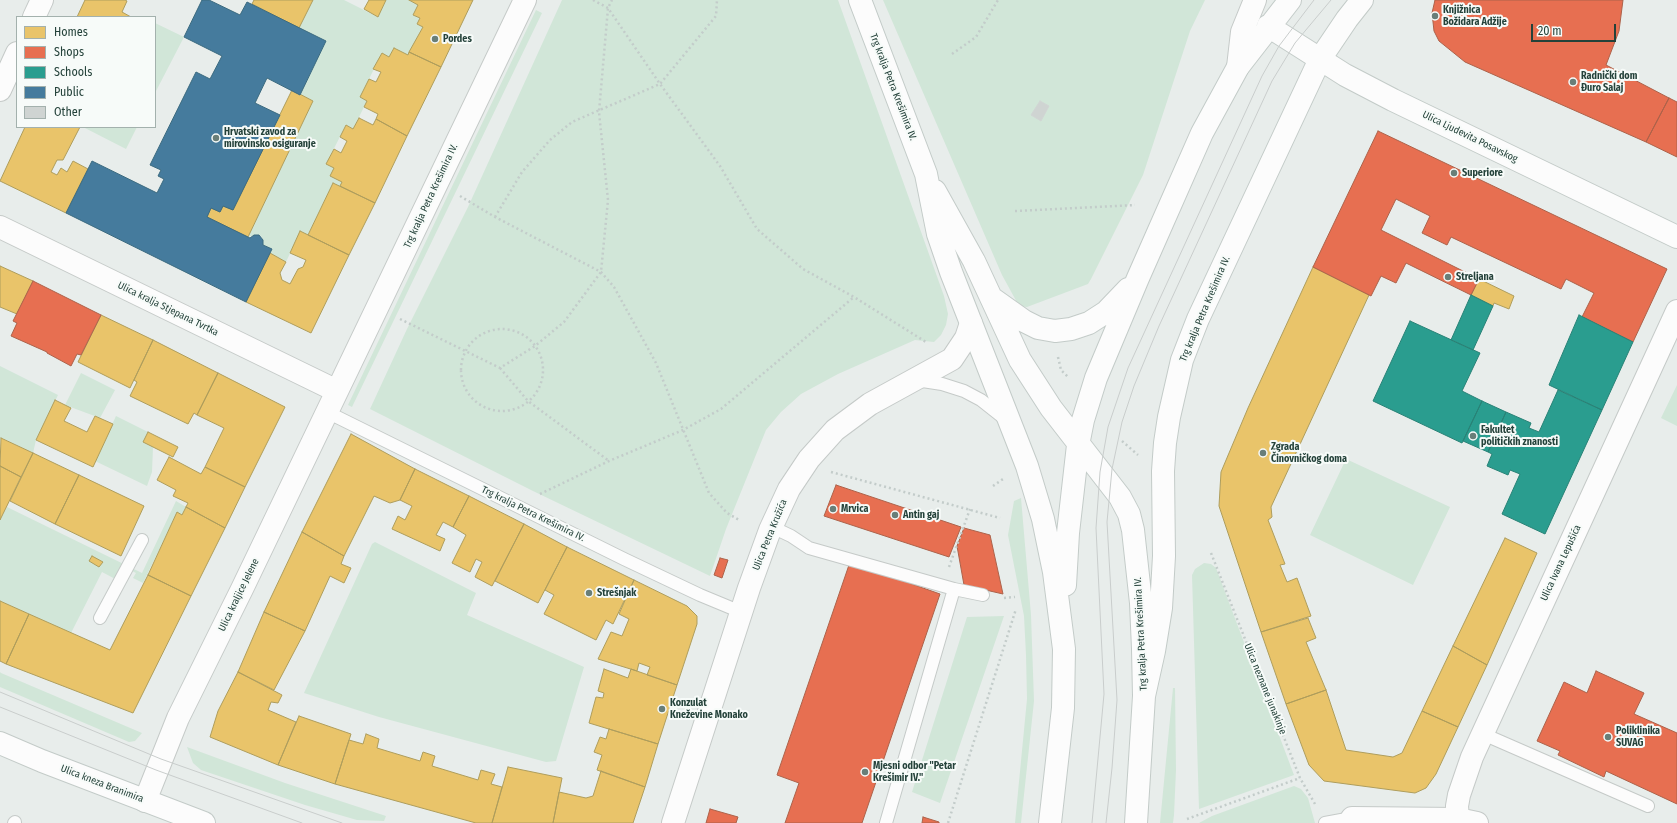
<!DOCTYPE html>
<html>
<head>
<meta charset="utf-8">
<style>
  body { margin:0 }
  #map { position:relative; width:1677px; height:823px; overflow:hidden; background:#e8edeb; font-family:"Fira Sans Condensed",sans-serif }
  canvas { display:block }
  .legend { position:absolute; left:16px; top:16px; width:140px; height:112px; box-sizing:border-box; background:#f7fbf9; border:1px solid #a3b1ad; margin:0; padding:5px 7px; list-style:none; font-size:12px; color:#24423a }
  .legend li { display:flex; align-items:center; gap:8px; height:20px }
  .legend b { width:20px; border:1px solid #a3b1ad }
  .scale { position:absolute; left:1531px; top:24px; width:85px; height:18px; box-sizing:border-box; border:2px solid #24423a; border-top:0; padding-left:5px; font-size:12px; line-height:14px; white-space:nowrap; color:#24423a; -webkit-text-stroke:3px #f7fbf9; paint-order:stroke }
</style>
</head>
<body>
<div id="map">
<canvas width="1677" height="823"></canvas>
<ul class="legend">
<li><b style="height:11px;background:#e9c46a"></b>Homes</li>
<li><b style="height:11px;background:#e76f51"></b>Shops</li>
<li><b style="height:11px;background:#2a9d8f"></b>Schools</li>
<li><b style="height:11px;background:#457b9d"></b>Public</li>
<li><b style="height:11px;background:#cfd4d2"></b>Other</li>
</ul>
<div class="scale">20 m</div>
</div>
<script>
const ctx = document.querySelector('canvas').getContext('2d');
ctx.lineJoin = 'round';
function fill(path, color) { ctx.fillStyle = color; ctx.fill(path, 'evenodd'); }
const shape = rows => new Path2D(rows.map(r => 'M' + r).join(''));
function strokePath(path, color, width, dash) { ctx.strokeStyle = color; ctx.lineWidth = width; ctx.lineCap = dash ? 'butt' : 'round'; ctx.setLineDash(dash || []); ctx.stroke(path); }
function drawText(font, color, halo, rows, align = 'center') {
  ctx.font = font + ' "Fira Sans Condensed",sans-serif'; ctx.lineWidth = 4; ctx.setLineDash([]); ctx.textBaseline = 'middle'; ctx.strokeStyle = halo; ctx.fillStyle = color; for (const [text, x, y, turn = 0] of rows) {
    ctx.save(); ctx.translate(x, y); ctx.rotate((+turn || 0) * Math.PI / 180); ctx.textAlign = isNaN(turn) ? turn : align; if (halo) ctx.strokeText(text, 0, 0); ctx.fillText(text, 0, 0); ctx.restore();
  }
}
fill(shape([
  [313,0,344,0,378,17,386,0,409,0,418,5,413,15,420,18,417,24,423,27,408,55,394,48,389,57,382,53,360,97,367,101,353,129,346,125,326,164,334,168,330,176,342,182,340,186,333,183,308,235,300,232,286,262,270,253,272,249,263,245,263,240,261,236,256,235,248,237,313,101,300,95,326,41,299,28],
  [562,0,838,0,944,296,948,314,946,325,941,335,934,342,915,340,838,374,801,394,781,412,766,430,726,529,710,576,533,491,370,409,407,329,468,207],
  [883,0,1205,0,1190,31,1143,175,1091,279,1088,284,1027,307,1019,306,1002,275],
  [536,10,542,13,352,407,348,405],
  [155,23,184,37,155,93],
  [83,127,137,127,126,149],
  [0,366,58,395,36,440,33,453,2,438,0,441],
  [81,373,115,390,100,418,65,405],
  [1677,385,1677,426,1661,418],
  [116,416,148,432,153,447,152,472,147,486,95,461],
  [1346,459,1450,507,1413,585,1310,535],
  [1021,498,1031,615,1034,701,1021,823,1015,823,1027,699,1026,655,1024,616,1008,535,1014,501],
  [176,501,186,507,182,515,177,513,143,583,133,578,136,573,126,568,119,581,102,572,71,633,0,601,0,520,7,507,142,573],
  [375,542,476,593,467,615,584,667,556,761,546,762,379,717,304,693,372,544],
  [1204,563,1211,564,1216,568,1294,775,1199,809,1192,575,1195,569],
  [1004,616,940,803,912,792,967,617],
  [0,672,1,673,142,733,135,741,129,742,0,687],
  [1173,688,1175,688,1176,770,1174,815,1173,823,1160,823],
  [187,747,285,783,386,816,384,821,357,820,305,805,201,770,193,763],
  [1294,786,1301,789,1308,798,1315,823,1199,823,1212,816]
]), '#d1e6d8');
const homes = shape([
  [85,0,125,0,127,1,122,12,131,17,77,17,85,0],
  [254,0,313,0,299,28,252,4,254,0],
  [369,0,386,0,378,17,364,9,369,0],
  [409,0,473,0,441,67,409,52,423,27,417,24,420,18,413,15,418,5,409,0],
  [394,48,408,55,409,52,441,67,407,136,376,119,378,114,364,107,367,101,360,97,369,79,376,82,381,72,373,69,382,53,389,57,394,48],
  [292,90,313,101,248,237,207,217,211,208,220,212,223,206,233,210,292,90],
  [359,118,373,125,376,119,407,136,375,203,340,186,342,182,330,176,334,168,326,164,334,149,341,153,347,141,340,137,346,125,353,129,359,118],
  [25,127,80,127,63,160,57,160,51,172,57,175,61,168,67,172,73,161,88,169,66,213,0,181,25,127],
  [333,183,375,203,349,255,308,235,333,183],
  [300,231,349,255,311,333,246,302,270,253,286,262,280,273,282,280,290,284,298,269,303,267,306,260,290,253,300,231],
  [0,266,33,281,17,314,0,307,0,266],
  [1313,267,1369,295,1271,507,1272,517,1268,520,1285,564,1280,565,1287,582,1297,578,1311,616,1261,632,1219,506,1221,472,1248,408,1313,267],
  [1479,279,1514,296,1509,309,1494,303,1493,306,1471,295,1479,279],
  [101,315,153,340,130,388,78,362,101,315],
  [153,340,218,373,197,415,194,413,188,424,130,396,137,382,134,380,153,340],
  [218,373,285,407,245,487,205,467,224,428,197,415,218,373],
  [55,400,71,408,64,421,87,432,95,416,113,424,93,467,36,440,55,400],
  [148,432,178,447,173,457,143,442,148,432],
  [351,434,415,469,400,500,390,503,374,496,344,556,302,532,351,434],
  [1,438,33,453,21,477,0,466,1,438],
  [33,453,79,475,55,524,10,501,33,453],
  [169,457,201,474,205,467,245,487,225,528,186,507,188,503,173,496,176,490,157,480,169,457],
  [0,466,21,477,0,520,0,466],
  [415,469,469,496,453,527,443,522,436,535,445,539,440,551,392,529,398,516,405,520,412,506,400,500,415,469],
  [79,475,144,506,121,556,55,524,79,475],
  [469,496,524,524,492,586,475,577,482,562,476,559,470,572,452,563,466,535,453,527,469,496],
  [186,507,225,528,191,596,148,575,177,512,182,515,186,507],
  [524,524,567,547,538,603,495,581,524,524],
  [302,532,344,556,341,564,351,568,344,583,330,576,305,631,264,612,302,532],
  [1505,538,1537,553,1487,665,1453,646,1505,538],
  [567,547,634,580,613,624,606,620,596,640,544,614,554,595,545,590,567,547],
  [92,556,103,562,99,567,89,561,92,556],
  [148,575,191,596,133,713,6,664,29,614,110,650,148,575],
  [634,580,687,606,697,616,697,624,677,685,647,675,650,667,639,663,637,671,598,659,611,632,622,636,629,619,619,614,634,580],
  [0,601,29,614,6,664,0,661,0,601],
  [264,612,305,631,274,690,238,672,264,612],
  [1308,618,1316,638,1306,642,1326,690,1286,704,1261,632,1308,618],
  [1453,646,1487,665,1458,727,1422,711,1453,646],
  [604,669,628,678,631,669,677,685,658,744,589,723,596,697,603,698,604,693,598,691,604,669],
  [238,672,282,695,278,703,271,702,268,710,296,722,278,765,210,737,218,711,238,672],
  [1326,690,1346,750,1393,757,1402,753,1422,711,1458,727,1436,774,1426,788,1415,793,1324,781,1309,765,1286,704,1326,690],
  [299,716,351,734,335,784,278,765,299,716],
  [609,729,658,744,645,787,597,770,602,755,594,752,600,737,606,739,609,729],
  [366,734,379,739,377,748,420,761,423,752,435,756,432,766,478,780,481,770,495,774,491,784,502,787,492,823,476,823,335,784,349,740,363,744,366,734],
  [508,767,562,778,553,823,492,823,508,767],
  [601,771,645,787,633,823,553,823,559,792,586,798,593,796,601,771]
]);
fill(homes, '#e9c46a');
strokePath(homes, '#ae9d5c', 1);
const shops = shape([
  [1435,0,1623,0,1619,31,1606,65,1669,98,1646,142,1465,62,1439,41,1434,31,1432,13,1435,0],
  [1669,98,1677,102,1677,157,1646,142,1669,98],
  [1378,131,1667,269,1633,342,1582,317,1594,293,1566,279,1561,289,1451,237,1447,245,1422,233,1430,216,1396,199,1381,230,1479,279,1471,295,1406,263,1396,283,1381,276,1371,296,1313,267,1378,131],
  [33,281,101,315,81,355,77,354,71,366,47,353,47,352,11,336,17,323,13,321,33,281],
  [836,485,961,527,949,557,824,516,836,485],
  [964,528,990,535,1003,594,964,585,957,546,964,528],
  [720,558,728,560,722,578,714,575,720,558],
  [850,562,940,594,862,823,785,823,799,783,777,775,850,562],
  [1596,671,1644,693,1634,714,1677,733,1677,804,1606,771,1604,777,1558,755,1560,751,1537,741,1564,682,1587,693,1596,671],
  [710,809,738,817,736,823,706,823,710,809],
  [923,817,939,822,939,823,922,823,923,817]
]);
fill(shops, '#e76f51');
strokePath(shops, '#ac624a', 1);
const schools = shape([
  [1471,295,1493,306,1473,350,1451,340,1471,295],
  [1579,315,1633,342,1602,410,1549,385,1579,315],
  [1410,321,1480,353,1462,391,1482,401,1462,443,1373,401,1410,321],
  [1558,390,1602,410,1545,534,1502,514,1520,474,1510,470,1508,475,1487,466,1492,454,1488,452,1506,412,1531,423,1529,428,1539,432,1558,390],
  [1482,401,1506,412,1488,452,1463,441,1482,401]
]);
fill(schools, '#2a9d8f');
strokePath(schools, '#288276', 1);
const public = shape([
  [202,0,209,0,240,15,247,2,326,41,300,95,267,78,255,103,280,115,233,210,223,206,220,212,211,208,207,217,250,238,254,235,259,235,263,240,263,245,272,249,246,302,66,213,92,161,157,193,164,179,158,176,161,170,150,165,196,72,210,79,222,56,184,37,202,0]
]);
fill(public, '#457b9d');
strokePath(public, '#3b6a7f', 1);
const building = shape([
  [1040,101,1049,106,1041,121,1031,115,1040,101]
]);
fill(building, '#cfd4d2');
strokePath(building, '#d1d6d4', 1);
const lane = shape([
  [916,380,942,384,964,391,981,400,1005,419],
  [327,412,624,559,700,595,741,612],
  [772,527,791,536,809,548,954,589,886,823],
  [954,589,983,595],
  [100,618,142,540],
  [1483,734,1648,806],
  [14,823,15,822],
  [1325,823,1352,818]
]);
const street = shape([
  [34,17,42,0],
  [1238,67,1242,32,1255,0],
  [0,90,17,53],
  [0,227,337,391],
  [145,801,178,718,242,589,525,0],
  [1352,818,1458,819,1477,823],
  [1458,819,1457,806,1459,795,1472,757,1677,311],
  [673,823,749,588,770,530,789,489,809,459,835,430,870,404,952,359,966,338,971,323]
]);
const secondary = shape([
  [860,0,926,174,938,234,951,272,1027,466,1043,519,1054,572,1064,649,1063,708,1050,823],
  [1268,26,1345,75,1393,100,1677,237],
  [935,191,974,261,1020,360,1051,408,1120,497,1129,514,1133,530,1141,603,1143,649,1144,696,1136,823],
  [993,299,1024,321,1038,328,1055,331,1071,329,1089,323,1106,312,1128,289],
  [1065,585,1068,533,1078,445,1083,420,1096,378,1138,278,1202,133,1238,67,1290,0],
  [1144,696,1154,651,1161,608,1164,556,1163,471,1165,443,1169,417,1182,360,1198,319,1320,59,1347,19,1362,0],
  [0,743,42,761,204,823]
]);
strokePath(lane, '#c5cac8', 14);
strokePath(street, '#c5cac8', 24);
strokePath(secondary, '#c3cbc8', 24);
strokePath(shape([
  [593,0,608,8,660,84,720,166,757,229,803,269,854,297,926,342],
  [952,54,976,37,998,0],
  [460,196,495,217,601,272,614,287,656,363,709,493,727,513,739,520],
  [1015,211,1135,205],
  [495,217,522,172,550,140,572,122,660,84,716,16,717,0],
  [400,319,500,368,535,346,564,322,601,272,608,200,599,112,608,8,612,0],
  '461 370a41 41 0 1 1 82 0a41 41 0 1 1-82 0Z',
  [1058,357,1061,370,1069,378],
  [500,368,528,401,609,461],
  [1122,441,1138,455],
  [831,472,1000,518],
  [993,486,1003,479],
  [540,494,609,461,683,430,721,409,854,297],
  [1211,553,1300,778,1315,804],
  [949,567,970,509],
  [1004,598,1015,597],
  [1187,819,1300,778],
  [948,823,1016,609]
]), '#c3ccca', 2.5, [2, 3]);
strokePath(lane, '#fcfcfc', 12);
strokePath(street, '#fcfcfc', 22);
strokePath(secondary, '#fcfcfc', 22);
strokePath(shape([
  [0,692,161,759,342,823],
  [0,707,156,770,302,823],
  [1092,823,1104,694,1096,528,1100,472,1108,427,1128,368,1262,76,1279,46,1314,0],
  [1106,823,1112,768,1117,700,1107,522,1112,469,1122,422,1134,386,1159,326,1272,81,1295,43,1331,0]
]), '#c9cdcc', 1);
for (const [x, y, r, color] of [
  [1435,16,4,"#697e78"],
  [435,39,4,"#697e78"],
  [1573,82,4,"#697e78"],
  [216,138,4,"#697e78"],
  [1454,173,4,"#697e78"],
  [1448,277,4,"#697e78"],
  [1473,436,4,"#697e78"],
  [1263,453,4,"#697e78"],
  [833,509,4,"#697e78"],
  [895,515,4,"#697e78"],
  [589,593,4,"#697e78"],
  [662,709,4,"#697e78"],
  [1608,737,4,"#697e78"],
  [865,772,4,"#697e78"]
]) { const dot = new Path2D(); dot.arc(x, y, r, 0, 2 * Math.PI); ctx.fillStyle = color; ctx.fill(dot); strokePath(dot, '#f7fbf9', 1.5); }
drawText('bold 10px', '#24423a', '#f7fbf9', [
  ["Knjižnica",1443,10],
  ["Božidara Adžije",1443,22],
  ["Pordes",443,39],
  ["Radnički dom",1581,76],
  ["Đuro Salaj",1581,88],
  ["Hrvatski zavod za",224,132],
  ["mirovinsko osiguranje",224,144],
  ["Superiore",1462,173],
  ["Streljana",1456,277],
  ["Fakultet",1481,430],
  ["političkih znanosti",1481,442],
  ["Zgrada",1271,447],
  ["Činovničkog doma",1271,459],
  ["Mrvica",841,509],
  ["Antin gaj",903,515],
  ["Strešnjak",597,593],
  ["Konzulat",670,703],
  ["Kneževine Monako",670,715],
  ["Poliklinika",1616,731],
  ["SUVAG",1616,743],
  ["Mjesni odbor \"Petar",873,766],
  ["Krešimir IV.\"",873,778]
], 'left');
drawText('10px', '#24423a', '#f7fbf9', [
  ["Trg kralja Petra Krešimira IV.",893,87,69],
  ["Ulica Ljudevita Posavskog",1470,137,26],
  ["Trg kralja Petra Krešimira IV.",431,196,-65],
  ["Ulica kralja Stjepana Tvrtka",168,309,26],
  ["Trg kralja Petra Krešimira IV.",1205,309,-67],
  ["Trg kralja Petra Krešimira IV.",533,514,26],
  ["Ulica Petra Kružića",770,535,-68],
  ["Ulica Ivana Lepušića",1561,563,-65],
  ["Ulica kraljice Jelene",239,595,-64],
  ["Trg kralja Petra Krešimira IV.",1141,634,-93],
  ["Ulica neznane junakinje",1265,689,68],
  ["Ulica kneza Branimira",102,784,21]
]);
</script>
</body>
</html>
